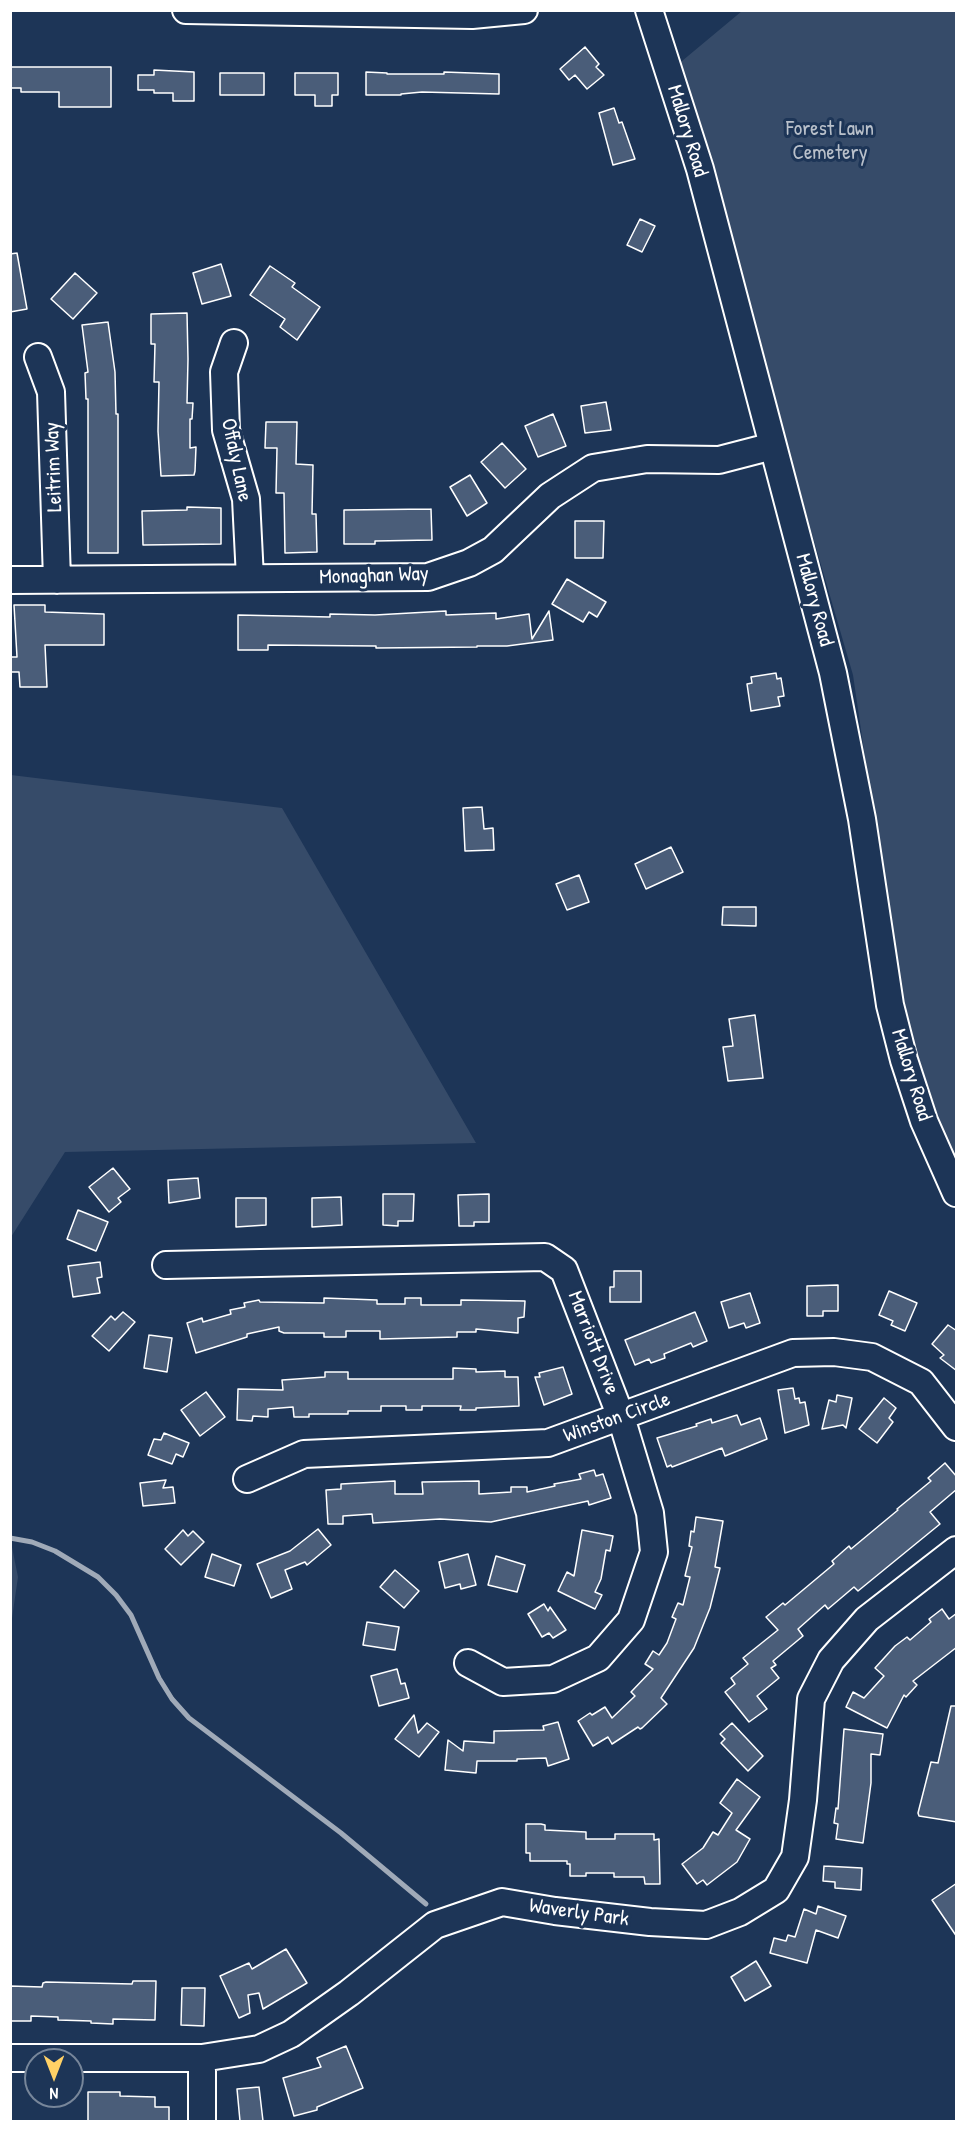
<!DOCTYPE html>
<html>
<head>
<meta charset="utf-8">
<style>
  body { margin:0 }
  #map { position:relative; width:967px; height:2132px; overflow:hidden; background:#1d3557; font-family:"Patrick Hand",sans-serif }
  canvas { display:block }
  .frame { position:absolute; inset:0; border:12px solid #fff; pointer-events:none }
  .north { position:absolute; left:24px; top:2048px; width:60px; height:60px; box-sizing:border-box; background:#1d3557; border:2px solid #77869a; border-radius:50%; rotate:180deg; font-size:16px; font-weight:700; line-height:24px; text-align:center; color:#fff }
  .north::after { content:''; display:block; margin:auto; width:21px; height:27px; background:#ffd166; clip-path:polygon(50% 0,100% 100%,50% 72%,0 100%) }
</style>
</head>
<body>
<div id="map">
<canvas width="967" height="2132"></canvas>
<div class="frame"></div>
<div class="north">N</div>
</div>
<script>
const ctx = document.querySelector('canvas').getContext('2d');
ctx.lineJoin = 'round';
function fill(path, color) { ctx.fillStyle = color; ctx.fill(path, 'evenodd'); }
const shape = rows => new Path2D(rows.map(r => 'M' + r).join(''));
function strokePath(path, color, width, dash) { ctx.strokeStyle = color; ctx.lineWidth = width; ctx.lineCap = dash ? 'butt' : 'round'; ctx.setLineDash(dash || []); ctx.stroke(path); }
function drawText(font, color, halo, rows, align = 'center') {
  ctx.font = font + ' "Patrick Hand",sans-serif'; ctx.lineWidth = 6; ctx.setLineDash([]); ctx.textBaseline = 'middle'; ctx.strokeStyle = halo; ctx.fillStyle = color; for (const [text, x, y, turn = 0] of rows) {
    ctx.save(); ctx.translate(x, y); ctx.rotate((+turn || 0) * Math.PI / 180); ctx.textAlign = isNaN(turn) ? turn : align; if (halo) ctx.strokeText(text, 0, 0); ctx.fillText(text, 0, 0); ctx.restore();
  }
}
fill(shape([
  [742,11,956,11,956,1164,943,1132,901,1004,853,675,676,66],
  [11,775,282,808,476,1143,65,1152,11,1237],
  [11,1542,18,1577,11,1625]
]), '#364b69');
strokePath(shape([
  [10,1538,32,1542,55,1551,98,1577,116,1595,131,1615,159,1678,172,1699,189,1718,341,1833,426,1904]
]), '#a0aab8', 5);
const building = shape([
  [585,47,599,64,596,67,604,75,587,89,575,75,569,80,560,69,585,47],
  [10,67,111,67,111,107,59,107,59,92,21,92,21,88,10,88,10,67],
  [154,70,194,72,194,101,173,101,173,93,154,93,154,90,138,90,138,75,154,75,154,70],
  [366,72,387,73,387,74,444,74,444,72,499,74,499,94,422,92,401,94,401,95,366,95,366,72],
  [220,73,264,73,264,95,220,95,220,73],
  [295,73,338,73,338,95,332,95,332,106,315,106,315,95,295,95,295,73],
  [614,108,619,123,622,122,635,159,613,165,599,113,614,108],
  [640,219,655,226,642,252,627,245,640,219],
  [17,253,27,309,10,312,10,254,17,253],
  [221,264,231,296,202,304,193,273,221,264],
  [270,266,295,283,292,287,320,307,297,340,280,327,285,319,250,295,270,266],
  [75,273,97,293,73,319,51,299,75,273],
  [187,313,188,359,187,403,193,403,192,419,190,419,190,448,196,447,195,471,194,475,161,476,158,431,159,382,154,382,155,344,151,344,151,314,187,313],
  [108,322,115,372,116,414,118,414,118,553,88,553,88,399,86,399,85,373,88,372,82,325,108,322],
  [606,402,611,430,585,433,581,406,606,402],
  [553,414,566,446,538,457,525,426,553,414],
  [266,422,297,422,296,464,313,465,312,514,316,514,317,552,285,553,284,493,276,493,277,448,265,448,266,422],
  [502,443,526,469,505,488,481,462,502,443],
  [470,475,487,503,467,516,450,487,470,475],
  [187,507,221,508,221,544,143,545,142,511,187,510,187,507],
  [431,509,432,540,375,541,375,544,344,544,344,510,431,509],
  [575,521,604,521,603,558,575,558,575,521],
  [567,579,606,602,597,617,589,612,583,622,552,604,567,579],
  [14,605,45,605,45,612,104,614,104,645,45,645,47,687,20,687,19,672,10,672,10,657,17,657,14,605],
  [446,611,446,615,496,613,496,619,529,614,532,639,549,611,553,640,507,646,477,646,477,647,376,648,376,646,268,645,268,650,238,650,238,615,330,617,330,614,375,615,446,611],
  [776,673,777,679,781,678,784,696,778,697,780,706,751,711,747,684,752,683,751,677,776,673],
  [482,807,484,829,493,828,494,850,465,851,463,808,482,807],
  [671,847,683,872,646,889,635,864,671,847],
  [579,875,589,902,567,910,556,884,579,875],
  [723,907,756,907,756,926,722,925,723,907],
  [755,1015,763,1078,728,1081,723,1047,733,1046,729,1019,755,1015],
  [113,1168,130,1189,118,1198,121,1202,109,1212,89,1187,113,1168],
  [198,1178,200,1198,169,1203,168,1180,198,1178],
  [383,1194,414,1194,413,1221,398,1221,398,1226,383,1225,383,1194],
  [489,1194,489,1222,474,1222,474,1226,459,1226,458,1195,489,1194],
  [341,1197,342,1225,312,1227,312,1198,341,1197],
  [236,1198,266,1198,266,1225,236,1227,236,1198],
  [78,1210,108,1222,96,1251,67,1239,78,1210],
  [100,1262,102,1277,97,1278,100,1293,73,1297,68,1266,100,1262],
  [614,1271,641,1271,641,1302,610,1302,610,1287,614,1287,614,1271],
  [838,1285,838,1311,823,1311,823,1316,807,1316,807,1286,838,1285],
  [889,1291,917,1303,905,1331,891,1325,893,1321,879,1315,889,1291],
  [750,1293,760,1323,746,1328,744,1323,729,1328,721,1302,750,1293],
  [324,1298,377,1300,377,1304,405,1304,405,1298,421,1298,421,1305,461,1305,461,1300,525,1301,524,1317,518,1318,518,1333,476,1329,476,1332,457,1332,457,1337,380,1339,380,1331,346,1331,346,1337,324,1337,324,1333,284,1333,279,1331,279,1327,247,1334,247,1337,196,1353,187,1323,202,1318,203,1322,231,1314,230,1310,245,1307,244,1303,259,1300,260,1302,324,1303,324,1298],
  [123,1312,135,1322,109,1351,92,1336,111,1316,115,1320,123,1312],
  [695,1312,707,1341,693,1347,691,1343,664,1354,665,1358,651,1363,649,1359,635,1365,625,1340,695,1312],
  [948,1325,957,1331,957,1371,940,1358,944,1355,932,1344,948,1325],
  [149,1335,172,1338,167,1372,144,1368,149,1335],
  [563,1367,572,1394,544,1405,535,1377,540,1377,539,1373,563,1367],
  [453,1368,476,1369,476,1372,505,1371,505,1377,518,1377,519,1406,476,1408,476,1410,460,1410,461,1406,422,1406,422,1410,406,1410,406,1406,381,1406,381,1411,348,1411,348,1414,309,1414,309,1417,294,1417,293,1407,268,1409,268,1417,253,1416,252,1421,237,1420,238,1389,283,1390,282,1380,325,1377,325,1372,348,1372,348,1379,453,1379,453,1368],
  [793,1388,795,1399,799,1398,800,1403,805,1402,809,1425,785,1433,778,1390,793,1388],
  [206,1392,225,1417,200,1436,181,1410,206,1392],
  [837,1395,852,1398,846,1428,843,1425,822,1429,829,1400,836,1402,837,1395],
  [884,1398,896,1408,889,1418,893,1422,877,1443,859,1429,884,1398],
  [737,1415,741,1425,760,1418,767,1439,725,1456,722,1448,672,1467,671,1465,667,1467,657,1438,697,1426,696,1424,711,1419,712,1423,737,1415],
  [164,1433,189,1443,183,1457,176,1454,172,1464,148,1455,154,1439,161,1440,164,1433],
  [945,1463,957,1477,957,1489,930,1512,940,1524,858,1591,854,1587,828,1609,825,1605,798,1629,803,1636,773,1661,776,1665,771,1668,779,1678,757,1696,767,1709,749,1722,725,1692,735,1684,731,1678,748,1664,743,1658,778,1630,766,1617,783,1603,785,1605,834,1564,832,1561,849,1546,851,1549,898,1510,897,1509,931,1481,928,1478,945,1463],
  [594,1470,596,1476,603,1474,611,1498,589,1505,588,1501,491,1522,440,1519,373,1523,372,1514,343,1516,343,1524,328,1524,326,1490,341,1489,341,1484,395,1481,395,1494,423,1494,422,1482,479,1481,479,1494,511,1492,511,1487,527,1487,527,1492,555,1486,554,1484,581,1479,579,1474,594,1470],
  [166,1480,163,1488,173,1487,175,1503,143,1506,140,1483,166,1480],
  [696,1517,723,1521,715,1567,720,1568,710,1608,694,1648,661,1698,667,1704,642,1728,640,1729,638,1727,612,1744,608,1737,593,1746,578,1721,590,1713,592,1715,605,1707,612,1718,635,1696,631,1692,653,1669,645,1664,653,1651,659,1655,667,1643,676,1619,672,1617,678,1603,683,1605,690,1577,685,1576,692,1547,689,1546,691,1531,694,1532,696,1517],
  [318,1529,331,1545,307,1565,305,1562,285,1570,292,1589,271,1598,257,1564,290,1551,318,1529],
  [183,1530,188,1536,193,1531,204,1542,181,1565,165,1549,183,1530],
  [582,1530,613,1536,610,1551,606,1550,601,1579,595,1592,602,1595,595,1609,558,1591,567,1572,574,1576,582,1530],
  [212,1554,241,1565,234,1586,205,1577,212,1554],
  [468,1554,476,1585,461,1589,460,1584,445,1588,439,1562,468,1554],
  [496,1556,525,1565,517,1592,488,1585,496,1556],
  [395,1570,419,1591,404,1608,380,1587,395,1570],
  [544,1604,548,1611,550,1607,566,1630,553,1638,549,1633,542,1637,528,1614,544,1604],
  [942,1609,949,1619,957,1613,957,1647,913,1681,917,1685,906,1697,904,1695,887,1728,846,1707,853,1692,864,1698,884,1676,875,1668,895,1646,907,1637,910,1640,931,1622,929,1619,942,1609],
  [367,1622,399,1627,395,1650,363,1645,367,1622],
  [397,1669,401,1684,405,1683,409,1698,379,1706,371,1676,397,1669],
  [951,1706,957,1706,957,1822,919,1816,918,1813,931,1762,938,1763,951,1706],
  [414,1715,418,1733,427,1723,439,1732,419,1757,395,1739,414,1715],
  [558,1722,569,1759,548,1766,546,1758,517,1759,517,1761,477,1761,476,1773,445,1770,448,1740,463,1751,464,1741,494,1743,494,1731,544,1730,543,1726,558,1722],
  [732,1723,763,1756,748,1771,721,1743,725,1739,720,1734,732,1723],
  [844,1729,883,1734,880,1755,871,1754,871,1783,863,1843,836,1839,838,1824,834,1823,836,1808,838,1809,844,1729],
  [737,1779,760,1797,736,1830,750,1839,737,1862,707,1885,703,1880,697,1884,682,1864,703,1848,713,1832,718,1835,732,1813,720,1803,737,1779],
  [526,1824,541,1824,545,1825,545,1830,586,1832,586,1839,615,1839,615,1834,654,1834,654,1840,659,1839,660,1884,645,1884,644,1877,614,1877,614,1873,586,1873,586,1876,570,1876,570,1864,567,1864,567,1861,530,1861,530,1853,526,1853,526,1824],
  [824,1866,862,1868,861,1890,835,1888,835,1882,823,1881,824,1866],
  [957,1883,957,1937,932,1900,957,1883],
  [818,1906,846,1916,838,1938,816,1930,807,1963,770,1953,774,1938,786,1941,788,1935,795,1937,804,1909,816,1914,818,1906],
  [286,1949,307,1983,263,2009,259,1993,248,1995,250,2013,239,2018,220,1976,249,1963,252,1969,286,1949],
  [756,1961,771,1986,745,2001,731,1977,756,1961],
  [133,1981,156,1981,155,2020,113,2019,113,2024,91,2023,91,2021,58,2020,58,2017,31,2016,31,2021,10,2021,10,1986,42,1987,43,1983,46,1982,132,1984,133,1981],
  [182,1988,205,1988,204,2026,181,2025,182,1988],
  [346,2046,363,2088,317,2107,317,2110,294,2116,283,2078,321,2067,317,2058,346,2046],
  [259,2087,263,2121,240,2121,237,2089,259,2087],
  [88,2092,120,2092,120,2096,155,2097,155,2107,169,2107,169,2121,88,2121,88,2092]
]);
fill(building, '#4a5d79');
strokePath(building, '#fff', 1.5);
const minor = shape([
  [186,10,472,15,524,10],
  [649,10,700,169,833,673,862,819,890,1005,904,1060,924,1121,956,1193],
  [234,343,224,372,226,430,246,499,250,578],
  [38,357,51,392,57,580],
  [10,580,428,577,469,563,493,550,550,496,593,468,647,459,719,460,773,446],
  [166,1265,545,1257,564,1270,621,1417,650,1513,654,1552,631,1620,598,1658,553,1679,503,1682,468,1663],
  [247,1479,304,1454,548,1443,793,1353,834,1352,872,1357,921,1382,956,1427],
  [10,2058,202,2058,259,2049,291,2034,349,1993,435,1925,502,1902,555,1911,650,1922,706,1925,740,1912,776,1890,795,1857,803,1800,811,1699,831,1660,867,1619,956,1550],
  [202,2058,202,2122]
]);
strokePath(minor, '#fff', 30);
strokePath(minor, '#1d3557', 26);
drawText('21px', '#b9c0ca', '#1d3557', [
  ["Forest Lawn",830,129],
  ["Cemetery",830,153]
]);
drawText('21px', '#fff', '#1d3557', [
  ["Mallory Road",687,131,73],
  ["Offaly Lane",236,460,78],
  ["Leitrim Way",54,467,-92],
  ["Monaghan Way",374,576,-2],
  ["Mallory Road",814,600,75],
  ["Mallory Road",911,1075,73],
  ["Marriott Drive",593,1343,69],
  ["Winston Circle",617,1418,-20],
  ["Waverly Park",579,1913,8]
]);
</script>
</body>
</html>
